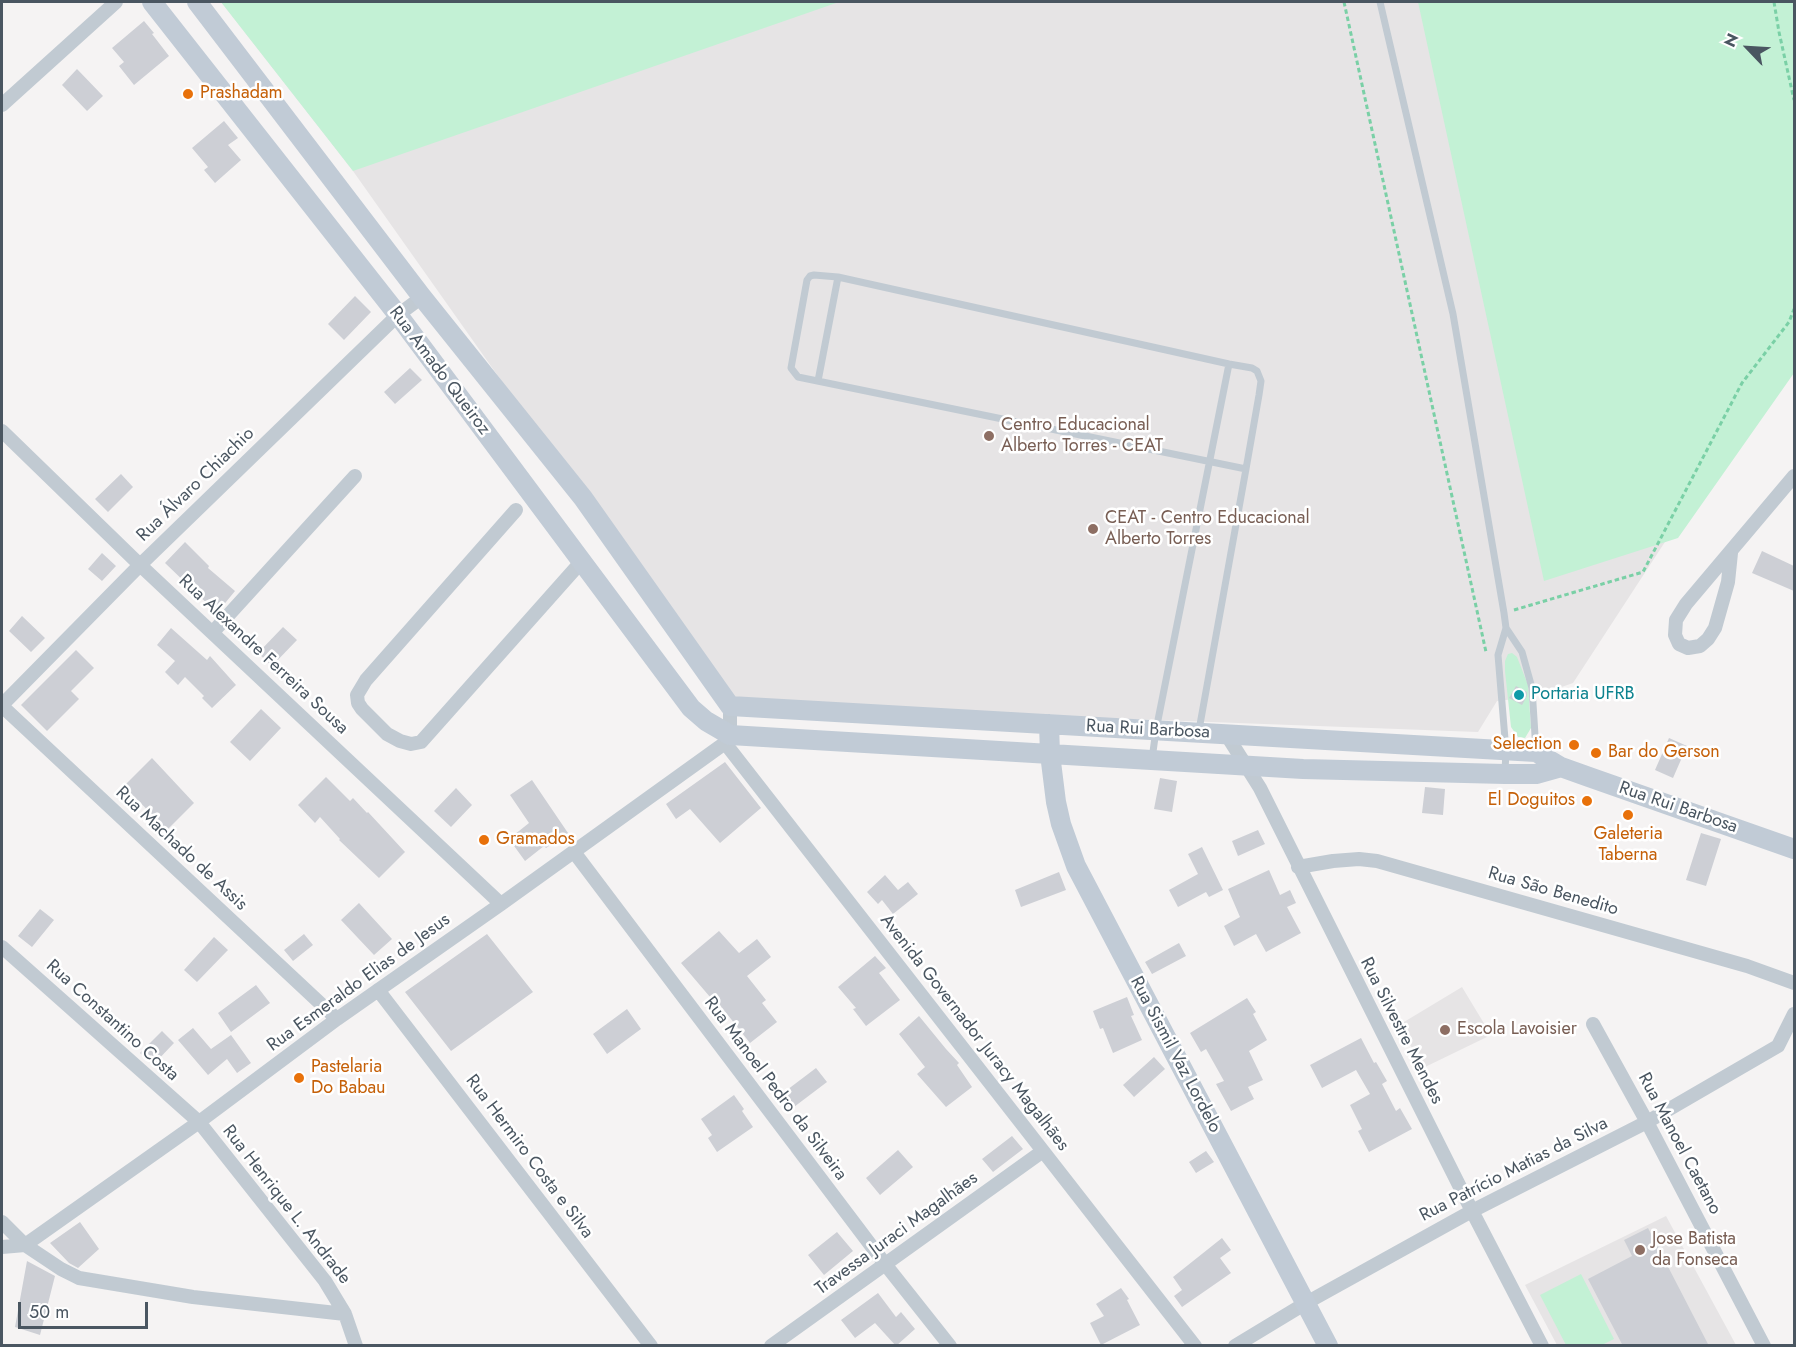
<!DOCTYPE html>
<html>
<head>
<meta charset="utf-8">
<style>
  body { margin:0 }
  #map { position:relative; width:1796px; height:1347px; overflow:hidden; background:#f5f3f3; font-family:Jost,sans-serif }
  canvas { display:block }
  .frame { position:absolute; inset:0; border:3px solid #4a5661; pointer-events:none }
  .north { position:absolute; left:1718px; top:18px; width:60px; height:60px; -webkit-text-stroke:4px #fff; paint-order:stroke; rotate:295deg; font-size:16px; font-weight:700; line-height:24px; text-align:center; color:#4a5661 }
  .north::after { content:''; display:block; margin:auto; width:21px; height:27px; background:#4a5661; clip-path:polygon(50% 0,100% 100%,50% 72%,0 100%) }
  .scale { position:absolute; left:18px; top:1302px; width:130px; height:27px; box-sizing:border-box; border:3px solid #4a5661; border-top:0; padding-left:8px; font-size:18px; line-height:21px; white-space:nowrap; color:#4a5661; -webkit-text-stroke:4px #fff; paint-order:stroke }
</style>
</head>
<body>
<div id="map">
<canvas width="1796" height="1347"></canvas>
<div class="frame"></div>
<div class="north">N</div>
<div class="scale">50 m</div>
</div>
<script>
const ctx = document.querySelector('canvas').getContext('2d');
ctx.lineJoin = 'round';
function fill(path, color) { ctx.fillStyle = color; ctx.fill(path, 'evenodd'); }
const shape = rows => new Path2D(rows.map(r => 'M' + r).join(''));
function strokePath(path, color, width, dash) { ctx.strokeStyle = color; ctx.lineWidth = width; ctx.lineCap = dash ? 'butt' : 'round'; ctx.setLineDash(dash || []); ctx.stroke(path); }
function drawText(font, color, halo, rows, align = 'center') {
  ctx.font = font + ' Jost,sans-serif'; ctx.lineWidth = 5; ctx.setLineDash([]); ctx.textBaseline = 'middle'; ctx.strokeStyle = halo; ctx.fillStyle = color; for (const [text, x, y, turn = 0] of rows) {
    ctx.save(); ctx.translate(x, y); ctx.rotate((+turn || 0) * Math.PI / 180); ctx.textAlign = isNaN(turn) ? turn : align; if (halo) ctx.strokeText(text, 0, 0); ctx.fillText(text, 0, 0); ctx.restore();
  }
}
fill(shape([
  [221,2,1794,2,1794,344,1573,683,1533,697,1497,701,1478,732,730,704,353,171],
  [1462,987,1491,1035,1423,1068,1399,1025],
  [1666,1216,1736,1345,1557,1345,1525,1285]
]), '#e6e4e5');
fill(shape([
  [221,2,839,2,353,171],
  [1418,2,1794,2,1794,373,1678,538,1544,581],
  [1512,653,1517,657,1528,685,1531,728,1525,738,1518,737,1511,727,1505,671,1505,661,1508,654],
  [1581,1274,1614,1339,1602,1345,1566,1345,1540,1295]
]), '#c3f1d5');
fill(shape([
  [144,21,154,33,152,34,169,56,134,85,119,66,124,62,112,48],
  [77,69,103,96,87,111,62,85],
  [224,121,238,138,228,145,241,160,215,183,204,170,208,167,192,148],
  [355,296,371,312,344,340,328,324],
  [410,368,422,380,395,404,384,392],
  [121,474,133,487,108,512,95,499],
  [185,542,209,566,208,568,235,591,217,613,165,563],
  [1762,551,1794,566,1794,591,1752,573],
  [102,553,116,566,102,581,88,569],
  [22,616,45,638,31,652,9,631],
  [283,627,297,640,272,666,258,653],
  [171,628,207,660,210,656,236,685,212,708,202,698,204,696,185,677,178,685,165,672,175,661,157,645],
  [76,650,94,668,71,691,79,699,47,731,21,705],
  [1516,686,1527,692,1527,696,1522,705,1509,698],
  [261,709,281,728,250,761,230,742],
  [1669,738,1687,746,1673,778,1655,770],
  [152,758,194,803,167,830,124,786],
  [725,762,761,808,720,843,690,809,676,819,666,804],
  [326,777,350,801,353,798,367,813,368,812,405,852,379,878,339,840,340,839,320,817,315,823,298,805],
  [1160,778,1177,781,1172,812,1154,809],
  [532,780,568,833,546,848,544,846,525,861,509,839,529,823,510,795],
  [1425,787,1445,789,1443,815,1422,813],
  [456,788,472,805,451,827,434,811],
  [1258,830,1265,844,1238,856,1232,841],
  [1701,833,1721,839,1706,886,1686,880],
  [1202,847,1223,890,1209,897,1206,892,1178,907,1169,890,1198,874,1188,854],
  [1269,870,1280,895,1290,890,1296,903,1287,907,1301,933,1266,952,1256,934,1234,946,1224,926,1240,917,1228,889],
  [1059,872,1066,890,1021,907,1015,890],
  [885,875,898,890,908,882,918,894,893,914,882,900,878,904,867,892],
  [359,903,392,939,374,955,341,920],
  [40,909,54,920,32,947,18,936],
  [719,931,739,953,757,939,771,957,747,976,766,1000,762,1003,777,1022,750,1043,712,995,710,997,681,963],
  [304,934,313,945,293,961,284,950],
  [487,934,533,992,451,1051,405,992],
  [214,937,228,950,197,982,184,970],
  [1179,943,1186,956,1152,974,1145,962],
  [875,956,886,968,879,973,900,1000,866,1026,853,1009,856,1008,838,987],
  [256,985,270,1003,231,1032,218,1013],
  [1127,997,1134,1015,1131,1016,1142,1040,1113,1053,1103,1028,1100,1029,1093,1011],
  [1247,998,1256,1012,1253,1014,1267,1040,1249,1051,1263,1080,1248,1087,1254,1099,1231,1111,1216,1084,1224,1081,1206,1049,1201,1052,1190,1033],
  [627,1009,641,1029,607,1054,593,1034],
  [919,1016,946,1049,959,1063,957,1065,972,1087,946,1107,917,1074,925,1067,899,1034],
  [193,1028,211,1049,231,1035,251,1063,237,1073,227,1059,208,1075,178,1040],
  [162,1031,174,1043,153,1065,140,1053],
  [1361,1038,1374,1063,1376,1062,1387,1081,1382,1084,1396,1111,1400,1108,1412,1129,1369,1152,1358,1131,1362,1129,1350,1105,1370,1094,1356,1070,1322,1088,1310,1065],
  [1154,1057,1165,1069,1134,1097,1123,1085],
  [816,1068,827,1082,790,1110,779,1096],
  [734,1095,744,1109,742,1111,753,1127,717,1152,708,1138,712,1135,701,1119],
  [1012,1136,1023,1149,993,1172,982,1159],
  [898,1150,913,1167,880,1195,866,1178],
  [1206,1151,1214,1162,1196,1173,1189,1162],
  [80,1222,99,1249,78,1268,69,1263,50,1243],
  [1648,1228,1709,1346,1623,1346,1588,1279,1632,1256,1624,1240],
  [837,1232,853,1251,824,1275,808,1255],
  [1222,1238,1231,1250,1220,1258,1231,1273,1182,1307,1174,1296,1182,1290,1173,1277],
  [27,1261,55,1276,40,1335,15,1327],
  [1121,1288,1129,1299,1127,1300,1140,1325,1101,1345,1090,1323,1104,1316,1096,1304],
  [878,1293,896,1317,901,1312,915,1329,896,1346,875,1323,855,1338,841,1320]
]), '#cdcfd5');
strokePath(shape([
  [1344,2,1486,652],
  [1774,2,1779,32,1794,100],
  [1514,610,1643,572,1742,383,1789,322,1794,309]
]), '#7ad0a6', 3, [4.5, 3]);
strokePath(shape([
  [1380,2,1453,314,1504,613,1506,628,1498,655,1506,751,1505,771],
  [818,381,838,277],
  [1506,628,1522,652,1532,688,1536,751],
  [1199,730,1246,469,1259,395,1261,381,1257,371,1252,368,1229,364,838,277,814,275,810,276,807,280,791,368,798,377,1246,469],
  [1152,759,1156,730,1229,364]
]), '#c1cad2', 7);
strokePath(shape([
  [2,105,116,2],
  [2,431,140,565,501,904],
  [516,510,366,680,357,695,358,703,362,709,387,734,400,741,411,744,421,742,582,561],
  [1731,553,1728,582,1715,628,1708,639,1700,646,1688,648,1679,644,1675,635,1676,620,1686,604,1794,476],
  [213,632,355,476],
  [2,705,140,565,398,315,422,297],
  [2,706,337,1019],
  [1226,734,1260,788,1472,1211,1542,1346],
  [725,743,1195,1346],
  [574,852,885,1264,950,1346],
  [1298,867,1333,861,1359,859,1377,861,1747,966,1794,983],
  [2,947,199,1122,325,1281,345,1314,356,1346],
  [378,990,651,1346],
  [1593,1024,1647,1122,1764,1346],
  [2,1222,25,1245,61,1269,79,1278,193,1297,345,1314],
  [2,1247,25,1245,199,1122,337,1019,501,904,725,743,730,735,730,706],
  [771,1346,1043,1151],
  [1235,1346,1306,1303,1472,1211,1647,1122,1778,1046,1794,1014]
]), '#c1cad2', 14);
strokePath(shape([
  [152,2,398,315,691,708,706,721,730,735,1303,769,1505,774,1536,774,1561,767],
  [197,2,422,297,583,498,730,706,1536,752,1561,767,1589,777,1794,849],
  [1049,724,1050,754,1056,802,1061,824,1076,866,1328,1346]
]), '#c1cbd6', 20);
for (const [x, y, r, color] of [
  [188,94,6,"#e8710a"],
  [989,436,6,"#8d6e63"],
  [1093,529,6,"#8d6e63"],
  [1519,695,6,"#0f9aa8"],
  [1574,745,6,"#e8710a"],
  [1596,753,6,"#e8710a"],
  [1587,801,6,"#e8710a"],
  [1628,815,6,"#e8710a"],
  [484,840,6,"#e8710a"],
  [1445,1030,6,"#8d6e63"],
  [299,1078,6,"#e8710a"],
  [1640,1250,6,"#8d6e63"]
]) { const dot = new Path2D(); dot.arc(x, y, r, 0, 2 * Math.PI); ctx.fillStyle = color; ctx.fill(dot); strokePath(dot, '#fff', 2); }
drawText('18px', '#c56008', '#fff', [
  ["Prashadam",200,94],
  ["Selection",1562,745,"right"],
  ["Bar do Gerson",1608,753],
  ["El Doguitos",1575,801,"right"],
  ["Galeteria",1628,835,"center"],
  ["Taberna",1628,856,"center"],
  ["Gramados",496,840],
  ["Pastelaria",311,1068],
  ["Do Babau",311,1089]
], 'left');
drawText('18px', '#4a5661', '#fff', [
  ["Rua Amado Queiroz",439,371,53],
  ["Rua Álvaro Chiachio",196,485,-44],
  ["Rua Alexandre Ferreira Sousa",263,655,43],
  ["Rua Rui Barbosa",1148,730,3],
  ["Rua Rui Barbosa",1678,808,19],
  ["Rua Machado de Assis",181,849,43],
  ["Rua São Benedito",1553,892,16],
  ["Rua Esmeraldo Elias de Jesus",359,983,-36],
  ["Rua Constantino Costa",112,1021,42],
  ["Rua Silvestre Mendes",1401,1031,63],
  ["Avenida Governador Juracy Magalhães",974,1033,52],
  ["Rua Sismil Vaz Lordelo",1175,1055,62],
  ["Rua Manoel Pedro da Silveira",775,1089,53],
  ["Rua Manoel Caetano",1679,1144,62],
  ["Rua Hermiro Costa e Silva",529,1157,53],
  ["Rua Patrício Matias da Silva",1514,1170,-27],
  ["Rua Henrique L. Andrade",286,1205,52],
  ["Travessa Juraci Magalhães",897,1234,-36]
]);
drawText('18px', '#785e54', '#fff', [
  ["Centro Educacional",1001,426],
  ["Alberto Torres - CEAT",1001,447],
  ["CEAT - Centro Educacional",1105,519],
  ["Alberto Torres",1105,540],
  ["Escola Lavoisier",1457,1030],
  ["Jose Batista",1652,1240],
  ["da Fonseca",1652,1261]
], 'left');
drawText('18px', '#0d838f', '#fff', [
  ["Portaria UFRB",1531,695]
], 'left');
</script>
</body>
</html>
